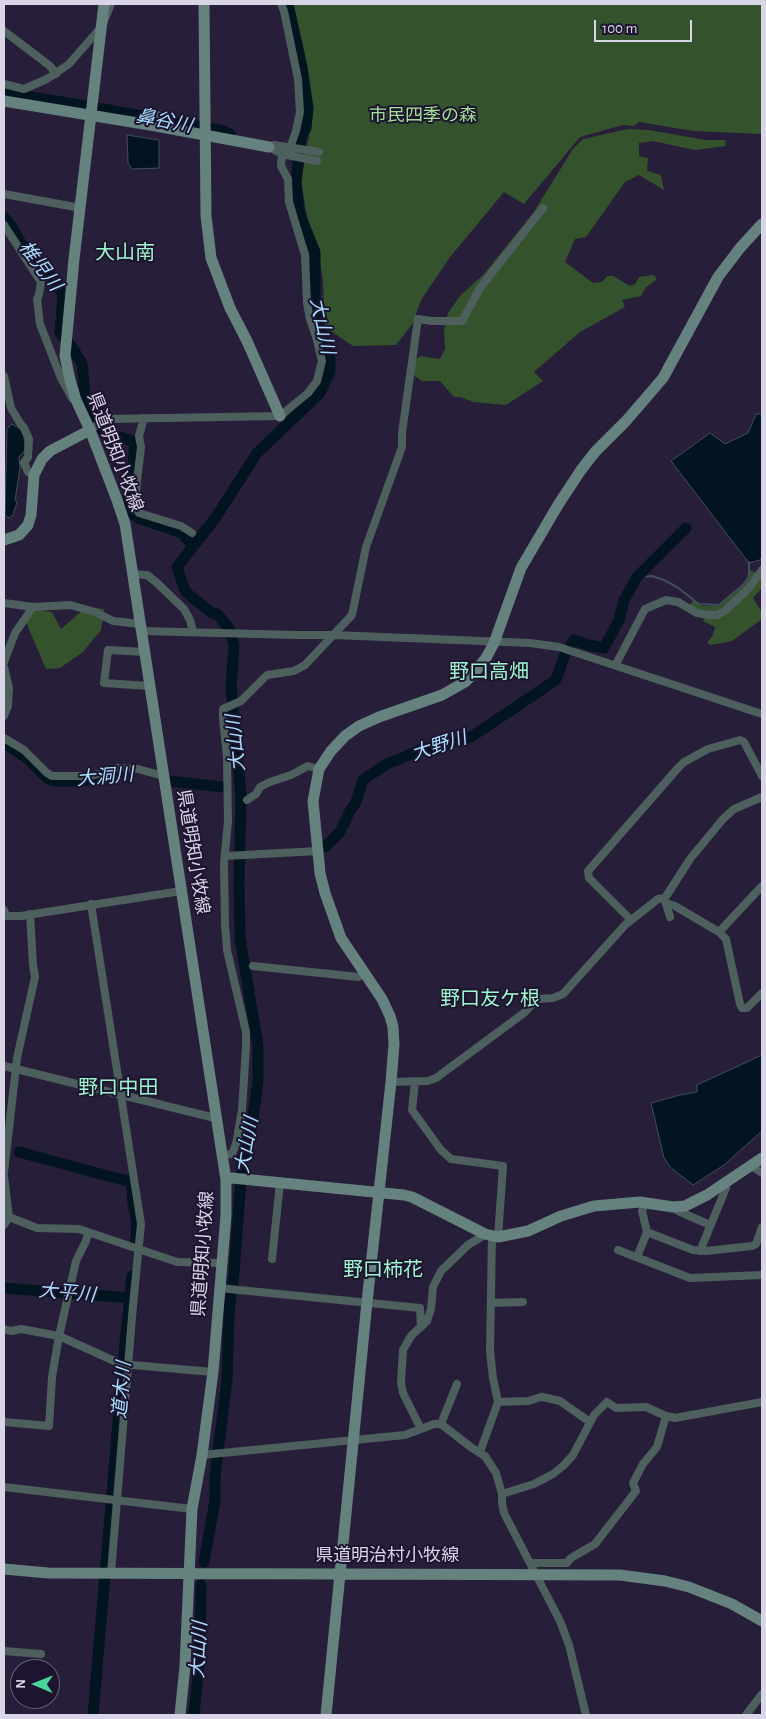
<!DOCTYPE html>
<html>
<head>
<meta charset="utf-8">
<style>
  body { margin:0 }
  #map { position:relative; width:766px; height:1719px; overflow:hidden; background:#271f39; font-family:"Alegreya Sans",sans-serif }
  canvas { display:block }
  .frame { position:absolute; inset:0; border:5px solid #d9d5e7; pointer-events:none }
  .north { position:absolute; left:10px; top:1659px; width:50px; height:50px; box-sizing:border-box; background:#1d152f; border:1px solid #686279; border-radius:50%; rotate:271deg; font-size:14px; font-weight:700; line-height:20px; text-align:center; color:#d9d5e7 }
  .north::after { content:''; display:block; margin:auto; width:18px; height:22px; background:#48d49d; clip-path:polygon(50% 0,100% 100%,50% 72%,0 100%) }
  .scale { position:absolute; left:594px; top:20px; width:98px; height:22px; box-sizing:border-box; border:2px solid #d9d5e7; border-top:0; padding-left:6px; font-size:15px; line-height:18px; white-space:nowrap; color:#d9d5e7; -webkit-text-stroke:4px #1d152f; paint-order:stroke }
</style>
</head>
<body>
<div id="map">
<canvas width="766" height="1719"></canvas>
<div class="frame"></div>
<div class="north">N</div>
<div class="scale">100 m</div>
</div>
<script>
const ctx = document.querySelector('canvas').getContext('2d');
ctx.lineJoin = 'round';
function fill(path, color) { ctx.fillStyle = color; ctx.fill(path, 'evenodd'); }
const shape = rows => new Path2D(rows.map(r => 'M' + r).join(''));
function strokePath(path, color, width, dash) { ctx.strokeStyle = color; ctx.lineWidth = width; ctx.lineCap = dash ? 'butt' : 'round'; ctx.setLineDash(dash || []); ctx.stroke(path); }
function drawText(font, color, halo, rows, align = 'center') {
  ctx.font = font + ' "Alegreya Sans","Noto Sans JP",sans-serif'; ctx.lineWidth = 4; ctx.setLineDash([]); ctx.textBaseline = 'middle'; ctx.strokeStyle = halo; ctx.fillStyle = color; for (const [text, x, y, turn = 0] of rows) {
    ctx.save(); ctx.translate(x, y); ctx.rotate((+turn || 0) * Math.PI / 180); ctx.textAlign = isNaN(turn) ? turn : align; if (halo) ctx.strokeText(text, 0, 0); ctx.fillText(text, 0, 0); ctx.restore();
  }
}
fill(shape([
  [291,4,762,4,762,134,693,131,639,122,634,126,623,125,580,137,524,204,504,192,450,257,421,300,413,323,396,345,353,346,325,327,323,282,319,253,310,234,301,181,312,119,311,106,301,40],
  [628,129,649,130,705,140,725,140,726,146,695,150,653,141,639,143,639,156,648,158,647,171,661,175,664,190,639,175,625,182,586,237,575,239,565,262,593,283,602,282,607,276,613,276,630,286,635,284,639,277,653,275,657,279,645,288,641,296,622,300,625,307,580,332,534,372,543,381,506,405,473,402,461,397,454,397,440,381,422,381,413,375,414,361,420,356,440,359,445,349,444,330,448,313,460,296,484,274,533,213,573,149,583,139],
  [750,570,762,575,762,588,753,598,762,612,762,619,732,641,711,645,707,643,713,635,715,627,703,621,709,611,697,610,690,605,693,600,702,606,719,606,744,585,750,575],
  [86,607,104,609,101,630,83,652,60,668,46,669,26,622,34,609,52,612,61,629]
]), '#34532d');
const water = shape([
  [127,135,159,140,159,168,132,169,128,163,127,135],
  [756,414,762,414,762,557,760,560,749,563,671,461,710,433,725,444,748,433,756,414],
  [12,424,20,429,24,436,25,450,19,457,20,468,15,500,17,502,13,515,9,518,5,515,7,429,12,424],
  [762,1055,762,1131,724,1165,693,1185,670,1167,664,1158,651,1103,680,1095,697,1092,697,1085,762,1055]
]);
fill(water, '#01141f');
strokePath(water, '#424e5b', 1);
strokePath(shape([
  [637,577,652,576,664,580,677,587,699,604,719,605,743,585,749,576,749,562]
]), '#424e5b', 2);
strokePath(shape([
  [4,90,36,98,87,106],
  [98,108,224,131,230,134],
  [4,217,10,224,22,245,53,278,63,295,60,333,74,350,82,364,86,403,94,418,101,429,108,434,133,441,135,445,129,498,130,509,132,513,138,518,182,533,193,546],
  [571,644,574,640,588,645,604,648,619,620,624,600,637,577,686,528],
  [4,743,28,759,47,778,55,781,82,781,101,778,107,774,120,772],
  [170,781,222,787],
  [325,847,340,832,350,811,356,802,363,780,385,765,420,750,471,737,556,680,565,654],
  [19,1152,123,1180,131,1181,133,1203,137,1222,135,1247],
  [4,1288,130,1298],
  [204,1562,215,1500,215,1476,227,1380,229,1312,234,1273,242,1165,251,1130,258,1082,258,1046,240,938,239,885,241,796,231,687,234,645,229,628,217,614,212,613,188,594,184,588,177,567,216,517,257,453,320,393,330,372,330,359,318,321,315,303,315,252,299,212,296,183,301,137,306,128,308,108,302,67,288,4],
  [93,1715,124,1353,132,1276],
  [194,1715,200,1654,201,1585]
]), '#01141f', 11);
strokePath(shape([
  [281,4,284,11,298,79,300,112,296,131,290,148],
  [4,31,50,66,56,74],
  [4,84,24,89,47,79,69,64,102,26,111,4],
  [156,126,157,115],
  [269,147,274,145,319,152],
  [269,147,282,154,317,161],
  [4,194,81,208],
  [4,225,41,282,39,295,37,299,40,324,61,378,72,398],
  [4,376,11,408,20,423,24,428,29,439,28,457,24,463,28,472,34,475],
  [144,418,139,436,141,447,134,507,139,513,181,526,192,533],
  [90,430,105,419,280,416,308,393,317,381,322,361,317,340,310,319,307,303,305,255,289,202,288,179,281,166,282,154],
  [132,574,147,575,156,582,184,609,190,620,193,632],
  [4,603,33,607,70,605,95,612,113,621,140,624],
  [142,631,295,635,334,635,530,643,559,647,762,714],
  [145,652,108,650,104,683,149,686],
  [4,662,15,633,33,607],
  [616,664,645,609,666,600,678,602,697,613,708,615,718,615,726,610,749,588,762,570],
  [4,667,9,688,8,706,4,716],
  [4,738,24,750,47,773,52,776,91,776,118,768,138,769,163,776],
  [247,800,256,794,260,787,270,782,291,775,308,766,319,769],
  [225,856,318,851],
  [665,900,670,917],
  [666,903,675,906,719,932,726,939,740,1004,742,1008,747,1008,762,993],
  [91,904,141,1224,133,1305,111,1573],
  [4,910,6,916,21,916,181,891],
  [631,920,589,878,588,871,678,768,684,762,708,749,740,740,744,742,762,776],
  [719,932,762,886],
  [253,966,359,977,364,973],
  [4,1066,215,1118],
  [391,1082,428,1081,436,1078,524,1013,537,999,553,998,563,994,625,925,658,899,665,898,690,859,723,819,734,809,762,797],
  [415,1082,412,1110,441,1150,451,1159,503,1166,498,1237],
  [222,1155,232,1154,236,1144,242,1110,246,1047,246,1032,227,950,225,925,224,863,228,821,227,757,223,718,223,709,241,701,267,675,294,671,305,665,352,615,366,547,402,447,402,433,418,319,432,321,462,321,480,288,543,208],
  [751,1166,762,1173],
  [4,1172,17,1058,35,977,33,965,30,914],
  [4,1176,9,1217,4,1225],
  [645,1203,642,1211,647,1232,693,1250,706,1251,752,1246,756,1244,762,1227],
  [673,1207,678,1211,710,1225],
  [9,1217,37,1228,79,1229,177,1262,221,1263],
  [618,1250,690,1278,762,1275],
  [700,1251,726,1188,726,1182],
  [637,1257,647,1232],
  [272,1259,280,1183],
  [219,1288,420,1308,421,1327],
  [492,1303,523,1302],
  [4,1329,11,1331,21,1329,59,1336,121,1364,213,1372],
  [498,1402,528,1401,541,1397,547,1398,560,1401,590,1422],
  [4,1422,49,1426,52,1377,59,1336,76,1261,86,1241,88,1233],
  [441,1424,457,1384],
  [421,1429,403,1393,401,1383,403,1350,411,1336,427,1321,431,1309,433,1287,441,1271,468,1245,486,1234],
  [480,1452,498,1402,493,1378,490,1351,492,1236],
  [202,1455,405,1435,434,1424,441,1424,472,1448,485,1456,496,1473,502,1494,502,1503,504,1513,560,1621,569,1645,586,1715],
  [4,1487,192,1509],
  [502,1494,534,1484,553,1474,563,1466,573,1455,594,1415,607,1402,616,1408,646,1407,666,1416,675,1418,762,1402],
  [531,1563,567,1563,571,1558,595,1544,636,1491,633,1483,643,1464,657,1447,666,1416],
  [4,1651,41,1654],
  [746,1715,762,1694]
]), '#4e605e', 8);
strokePath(shape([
  [104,4,74,259,65,356,70,380,76,400,90,430,117,500,125,524,226,1180,226,1215,213,1372,202,1455,192,1509,185,1666,180,1715],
  [204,4,206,216,211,258,230,308,247,341,280,416],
  [4,101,156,126,269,147],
  [4,540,19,535,28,525,31,515,34,475,42,459,50,451,90,430],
  [226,1180,232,1178,404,1195,412,1197,485,1234,498,1237,528,1231,561,1216,594,1206,640,1202,673,1207,685,1206,707,1195,762,1158],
  [4,1569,48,1573,620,1575,665,1581,689,1587,732,1604,762,1621],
  [326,1715,367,1302,391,1082,394,1044,393,1027,390,1016,382,999,341,938,325,893,320,873,313,801,319,769,331,751,345,736,359,726,379,717,442,695,465,682,475,672,486,658,494,643,521,568,558,505,581,470,595,452,626,421,663,378,718,277,740,248,762,224]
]), '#65827e', 11);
drawText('18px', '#a3df95', '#1d152f', [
  ["市民四季の森",423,116]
]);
drawText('18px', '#d9d5e7', '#1d152f', [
  ["県道明知小牧線",115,452,69],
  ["県道明知小牧線",193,852,81],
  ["県道明知小牧線",203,1254,-86],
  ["県道明治村小牧線",387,1556]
]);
drawText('italic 19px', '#a8defd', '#1d152f', [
  ["鼻谷川",164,121,11],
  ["椎児川",40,266,53],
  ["大山川",322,326,78],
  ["大山川",236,743,-95],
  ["大野川",439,746,-18],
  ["大洞川",105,777,-5],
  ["大山川",247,1145,-80],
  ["大平川",67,1293,5],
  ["道木川",122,1390,-85],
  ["大山川",199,1650,-87]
]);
drawText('20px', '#a0f5cd', '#1d152f', [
  ["大山南",125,253],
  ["野口高畑",489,672],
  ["野口友ケ根",490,999],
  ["野口中田",118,1088],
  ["野口柿花",383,1270]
]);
</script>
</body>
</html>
